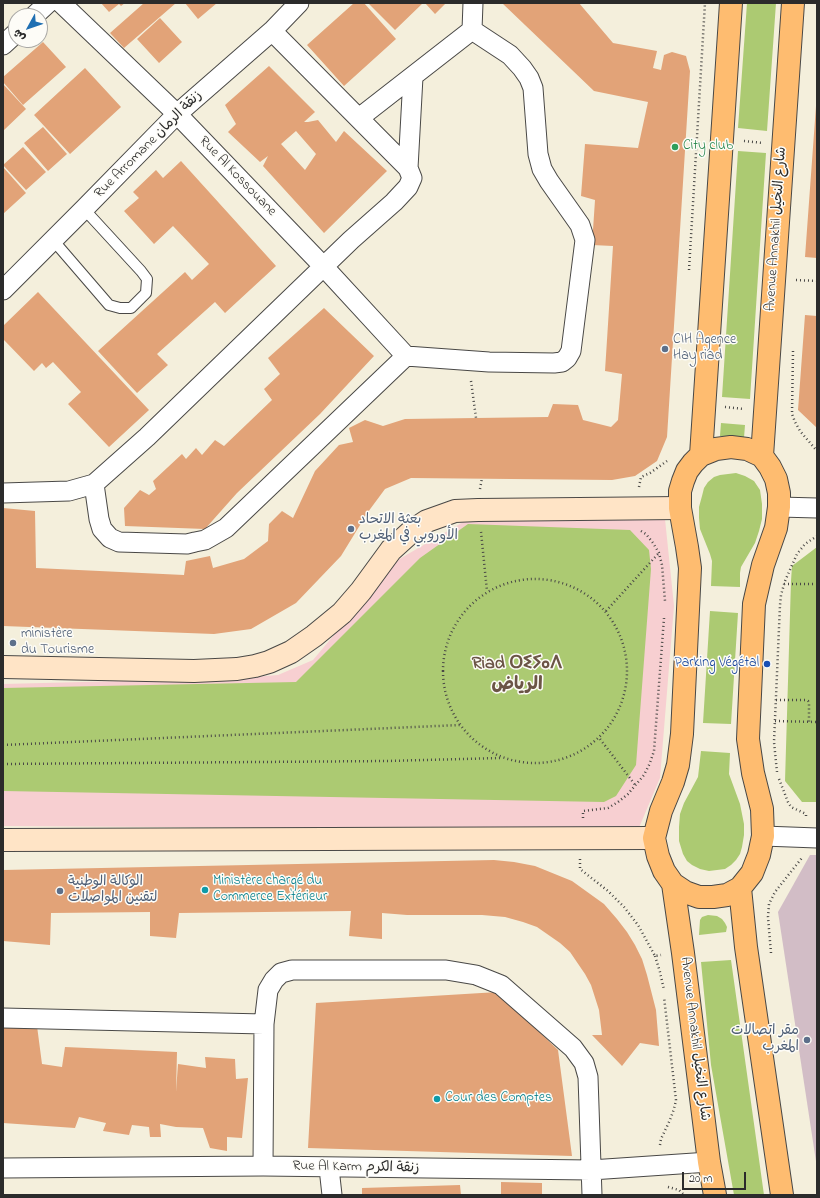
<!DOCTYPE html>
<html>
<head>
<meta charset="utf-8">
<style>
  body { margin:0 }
  #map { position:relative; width:820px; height:1198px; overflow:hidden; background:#f4efdc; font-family:"Indie Flower","Playpen Sans Arabic",sans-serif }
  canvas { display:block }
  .frame { position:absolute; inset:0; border:4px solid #2b2b2b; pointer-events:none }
  .north { position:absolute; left:8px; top:8px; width:40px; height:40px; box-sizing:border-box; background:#fdfcf7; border:1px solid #a9a8a5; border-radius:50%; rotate:230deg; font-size:11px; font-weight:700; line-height:16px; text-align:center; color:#2b2b2b }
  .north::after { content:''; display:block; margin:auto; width:14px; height:18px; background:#1f6fb2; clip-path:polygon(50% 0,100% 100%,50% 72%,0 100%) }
  .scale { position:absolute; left:682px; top:1172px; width:64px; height:18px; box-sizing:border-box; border:2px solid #2b2b2b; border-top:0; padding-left:5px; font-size:12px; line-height:14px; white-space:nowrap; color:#2b2b2b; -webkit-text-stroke:3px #fdfcf7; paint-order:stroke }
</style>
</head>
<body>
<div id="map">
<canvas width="820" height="1198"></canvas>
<div class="frame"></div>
<div class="north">ش</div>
<div class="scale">20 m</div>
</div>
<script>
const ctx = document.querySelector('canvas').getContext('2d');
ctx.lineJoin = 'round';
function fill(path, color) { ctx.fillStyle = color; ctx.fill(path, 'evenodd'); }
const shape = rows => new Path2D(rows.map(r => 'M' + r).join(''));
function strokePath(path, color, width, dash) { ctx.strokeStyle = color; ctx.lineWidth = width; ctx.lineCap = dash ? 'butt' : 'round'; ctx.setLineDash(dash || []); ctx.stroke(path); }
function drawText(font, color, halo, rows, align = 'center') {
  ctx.font = font + ' "Indie Flower","Playpen Sans Arabic","Noto Sans Tifinagh",sans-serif'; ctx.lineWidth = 3; ctx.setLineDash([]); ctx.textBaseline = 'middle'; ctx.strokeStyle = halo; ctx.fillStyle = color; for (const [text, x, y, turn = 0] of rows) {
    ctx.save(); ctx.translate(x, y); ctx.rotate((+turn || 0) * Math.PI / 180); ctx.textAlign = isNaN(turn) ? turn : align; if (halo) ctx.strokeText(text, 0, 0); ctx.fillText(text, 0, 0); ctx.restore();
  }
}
fill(shape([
  [665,519,674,606,660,778,638,830,3,826,3,684,241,678,278,675,313,660,396,561,465,521]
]), '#f7cfd1');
fill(shape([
  [810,855,817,855,817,1168,778,912]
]), '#d2bdc6');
fill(shape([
  [747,3,776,3,767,131,738,128],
  [738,151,766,153,750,399,722,397],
  [721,423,745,425,744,438,720,436],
  [736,473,745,476,754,481,760,490,762,504,762,519,759,531,755,543,741,567,740,573,740,587,711,586,712,561,710,554,700,529,699,518,699,507,702,496,704,488,708,482,714,477,720,475],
  [468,524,630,530,649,550,651,569,636,765,616,796,604,802,3,791,3,688,296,682,420,558],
  [817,547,817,802,802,802,785,781,791,581,792,566],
  [710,611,738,613,731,724,703,723],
  [701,751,730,753,729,774,740,804,744,824,744,835,742,847,740,854,736,860,731,865,725,869,709,871,700,869,692,865,687,861,683,854,679,841,679,827,680,814,684,803,698,777],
  [708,915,717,916,722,919,725,923,727,927,726,932,699,935,700,920,702,917],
  [731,960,764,1195,734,1195,711,1065,701,962]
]), '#acca72');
fill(shape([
  [101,3,125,3,121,6,119,4,109,12],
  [144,3,176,3,124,48,110,33],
  [185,3,217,3,198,19],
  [354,3,364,3,396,39,344,86,307,45],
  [368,3,423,3,395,30],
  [425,3,446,3,435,14],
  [502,3,579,3,613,43,657,51,653,68,661,70,664,55,672,52,686,56,690,71,667,437,657,461,635,476,612,480,411,478,385,489,368,512,341,556,296,603,251,629,214,634,3,626,3,508,35,511,36,568,184,575,186,561,210,556,213,568,244,559,268,541,269,524,282,511,293,518,315,471,339,445,353,442,349,428,365,420,383,426,405,419,548,417,553,404,578,405,583,420,611,427,618,420,622,374,605,371,613,246,592,245,595,200,581,196,585,144,638,148,648,102,594,91],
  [160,18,182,42,159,63,137,39],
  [43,42,66,67,23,105,3,82,3,77],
  [269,66,315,112,304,122,308,122,318,120,336,142,344,131,387,171,324,233,263,166,268,156,260,162,228,132,236,124,225,105],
  [296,131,316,154,305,170,281,144],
  [85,68,121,107,70,154,34,115],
  [3,84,26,109,3,131],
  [816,106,817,106,817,258,805,257],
  [43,127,67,154,48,171,24,143],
  [23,147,46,172,26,190,3,165],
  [181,161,276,266,225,313,215,302,157,354,168,365,137,393,98,351,185,272,192,280,209,264,173,226,154,244,124,211,139,198,133,192,156,170,163,178],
  [3,167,26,193,3,214],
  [38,292,149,410,109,447,68,404,81,392,53,362,46,368,42,363,34,371,3,339,3,326],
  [324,308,374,356,320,414,237,493,205,529,125,526,124,508,140,490,149,495,156,489,153,481,182,454,186,459,196,448,202,455,215,440,224,446,272,400,264,389,280,374,268,358],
  [805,315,817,316,817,428,798,410],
  [494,860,514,862,535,866,572,881,604,904,617,919,627,932,635,945,642,959,647,975,656,1010,659,1046,640,1043,622,1066,592,1035,602,1035,599,1010,591,985,585,974,570,952,560,943,537,927,523,922,505,917,482,915,407,915,382,913,382,939,349,936,351,911,179,913,176,938,150,936,150,912,51,913,50,945,3,941,3,870],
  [498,992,558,1050,572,1156,308,1148,316,1003],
  [3,1023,37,1026,42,1064,62,1067,65,1047,177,1052,176,1092,178,1064,206,1068,205,1057,235,1059,236,1079,248,1078,242,1138,227,1137,227,1151,210,1148,203,1128,176,1127,160,1124,161,1137,150,1137,149,1127,132,1125,129,1135,103,1131,106,1123,79,1117,75,1128,3,1123],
  [501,1182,542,1183,542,1195,501,1195],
  [460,1185,461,1195,362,1195,362,1188]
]), '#e2a378');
const lane = shape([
  [53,240,109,305,120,308,131,308,146,293,147,279,141,271,84,209]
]);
const street = shape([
  [61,3,177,114,324,267,406,356],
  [34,16,48,3],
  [3,45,16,33],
  [359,118,472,30,473,3],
  [408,168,413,77],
  [3,290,84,209,177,114,272,31,299,3],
  [94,484,99,519,102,529,110,538,119,542,187,544,195,542,205,540,226,528,406,356,489,362,554,363,562,362,567,358,571,351,585,240,580,225,573,215,549,181,542,169,538,154,533,88,529,78,522,68,510,55,472,30],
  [3,493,69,491,94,484,147,437,351,240,394,202,408,187,412,178,408,168,272,31],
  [779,507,817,508],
  [763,836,817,838],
  [3,1018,264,1024],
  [263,1166,264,1024,268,990,274,980,281,973,292,970,446,970,476,975,501,985,573,1048,584,1063,588,1077,592,1195],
  [3,1168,263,1166,591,1170,709,1162],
  [329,1168,332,1195]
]);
const secondary = shape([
  [3,667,194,671,237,669,255,666,269,662,291,652,314,636,342,613,361,591,391,550,412,531,427,521,455,511,478,510,680,508],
  [3,840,654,838]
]);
const primary = shape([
  [731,447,747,449,762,456,770,467,776,479,779,493,779,507,776,528,763,565,754,604,748,739,753,773,762,809,763,836,759,855,752,873,740,888,727,895,713,897,699,897,685,892,673,884,664,871,658,856,654,838,661,811,673,782,678,765,682,734,690,568,687,547,680,508,680,491,683,481,687,471,693,463,701,455,716,449,731,447],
  [701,455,731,3],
  [762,456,793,3],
  [673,884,683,953,709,1162,715,1195],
  [740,888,746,947,782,1195]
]);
strokePath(lane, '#494846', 12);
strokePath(street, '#494846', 21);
strokePath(secondary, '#494846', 24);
strokePath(primary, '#494846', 24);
strokePath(shape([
  [744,141,763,143],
  [689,270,705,3],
  [796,280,817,281],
  [793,351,792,414,795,422,800,431,817,451],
  [471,381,476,418],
  [725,407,744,409],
  [639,487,641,477,650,473,667,461],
  [480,489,482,478],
  [641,531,646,534,653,543,659,553,662,565,665,601],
  [481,532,487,591],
  '443 671a92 92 0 1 1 184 0a92 92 0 1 1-184 0Z',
  [784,584,817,584],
  [606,611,658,554],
  [776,700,805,700,808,701,809,703,809,722],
  [775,721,817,722],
  [600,739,636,786],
  [3,745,460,725],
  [3,764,387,761,500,758],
  [777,772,774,742,780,605,781,595,785,581,797,554,805,544,817,536],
  [779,779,788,802,791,807,806,814,806,818],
  [583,818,583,811,608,808,618,802,628,794,644,775,650,763,654,751,664,618],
  [580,859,580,869,608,891,624,907,638,925,655,956,661,955],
  [771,953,768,917,769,904,775,892,801,859,802,857],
  [655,956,660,972,664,990],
  [660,1145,661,1139,670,1120,674,1109,676,1100,664,997],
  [668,1187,679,1190,684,1195]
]), '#494846', 2.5, [1, 3]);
strokePath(lane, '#fff', 10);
strokePath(street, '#fff', 19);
strokePath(secondary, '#ffe4c6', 22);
strokePath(primary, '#febc70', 22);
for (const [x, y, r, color] of [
  [675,147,4,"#2e9e5b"],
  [665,349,4,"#5c6f8a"],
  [351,529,4,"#5c6f8a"],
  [13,643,4,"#5c6f8a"],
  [767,664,4,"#1a4fb4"],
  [205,890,4,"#0f9aa8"],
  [60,891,4,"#5c6f8a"],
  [807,1040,4,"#5c6f8a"],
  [437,1099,4,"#0f9aa8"]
]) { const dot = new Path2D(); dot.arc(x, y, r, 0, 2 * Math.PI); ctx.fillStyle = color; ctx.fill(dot); strokePath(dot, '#fdfcf7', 1.5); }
drawText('14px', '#2b2b2b', '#fdfcf7', [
  ["Rue Arromane زنقة الرمان",149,145,-45],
  ["Rue Al Kossouane",237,177,46],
  ["Avenue Annakhil شارع النخيل",777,229,-86],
  ["Avenue Annakhil شارع النخيل",694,1039,83],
  ["Rue Al Karm زنقة الكرم",356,1168,1]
]);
drawText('14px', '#27864d', '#fdfcf7', [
  ["City club",683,147]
], 'left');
drawText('14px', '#4e5e75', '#fdfcf7', [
  ["CIH Agence",673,341],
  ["Hay riad",673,357],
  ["بعثة الاتحاد",359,521],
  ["الأوروبي في المغرب",359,537],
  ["ministère",21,635],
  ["du Tourisme",21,651],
  ["الوكالة الوطنية",68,883],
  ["لتقنين المواصلات",68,899],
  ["مقر اتصالات",799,1032,"right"],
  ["المغرب",799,1048,"right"]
], 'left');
drawText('14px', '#164399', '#fdfcf7', [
  ["Parking Végétal",759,664]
], 'right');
drawText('14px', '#0d838f', '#fdfcf7', [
  ["Ministère chargé du",213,882],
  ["Commerce Extérieur",213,898],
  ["Cour des Comptes",445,1099]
], 'left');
drawText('bold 18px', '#6b5546', '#fdfcf7', [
  ["Riad ⵔⵉⵢⴰⴷ",517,665],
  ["الرياض",517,686]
]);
</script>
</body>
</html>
